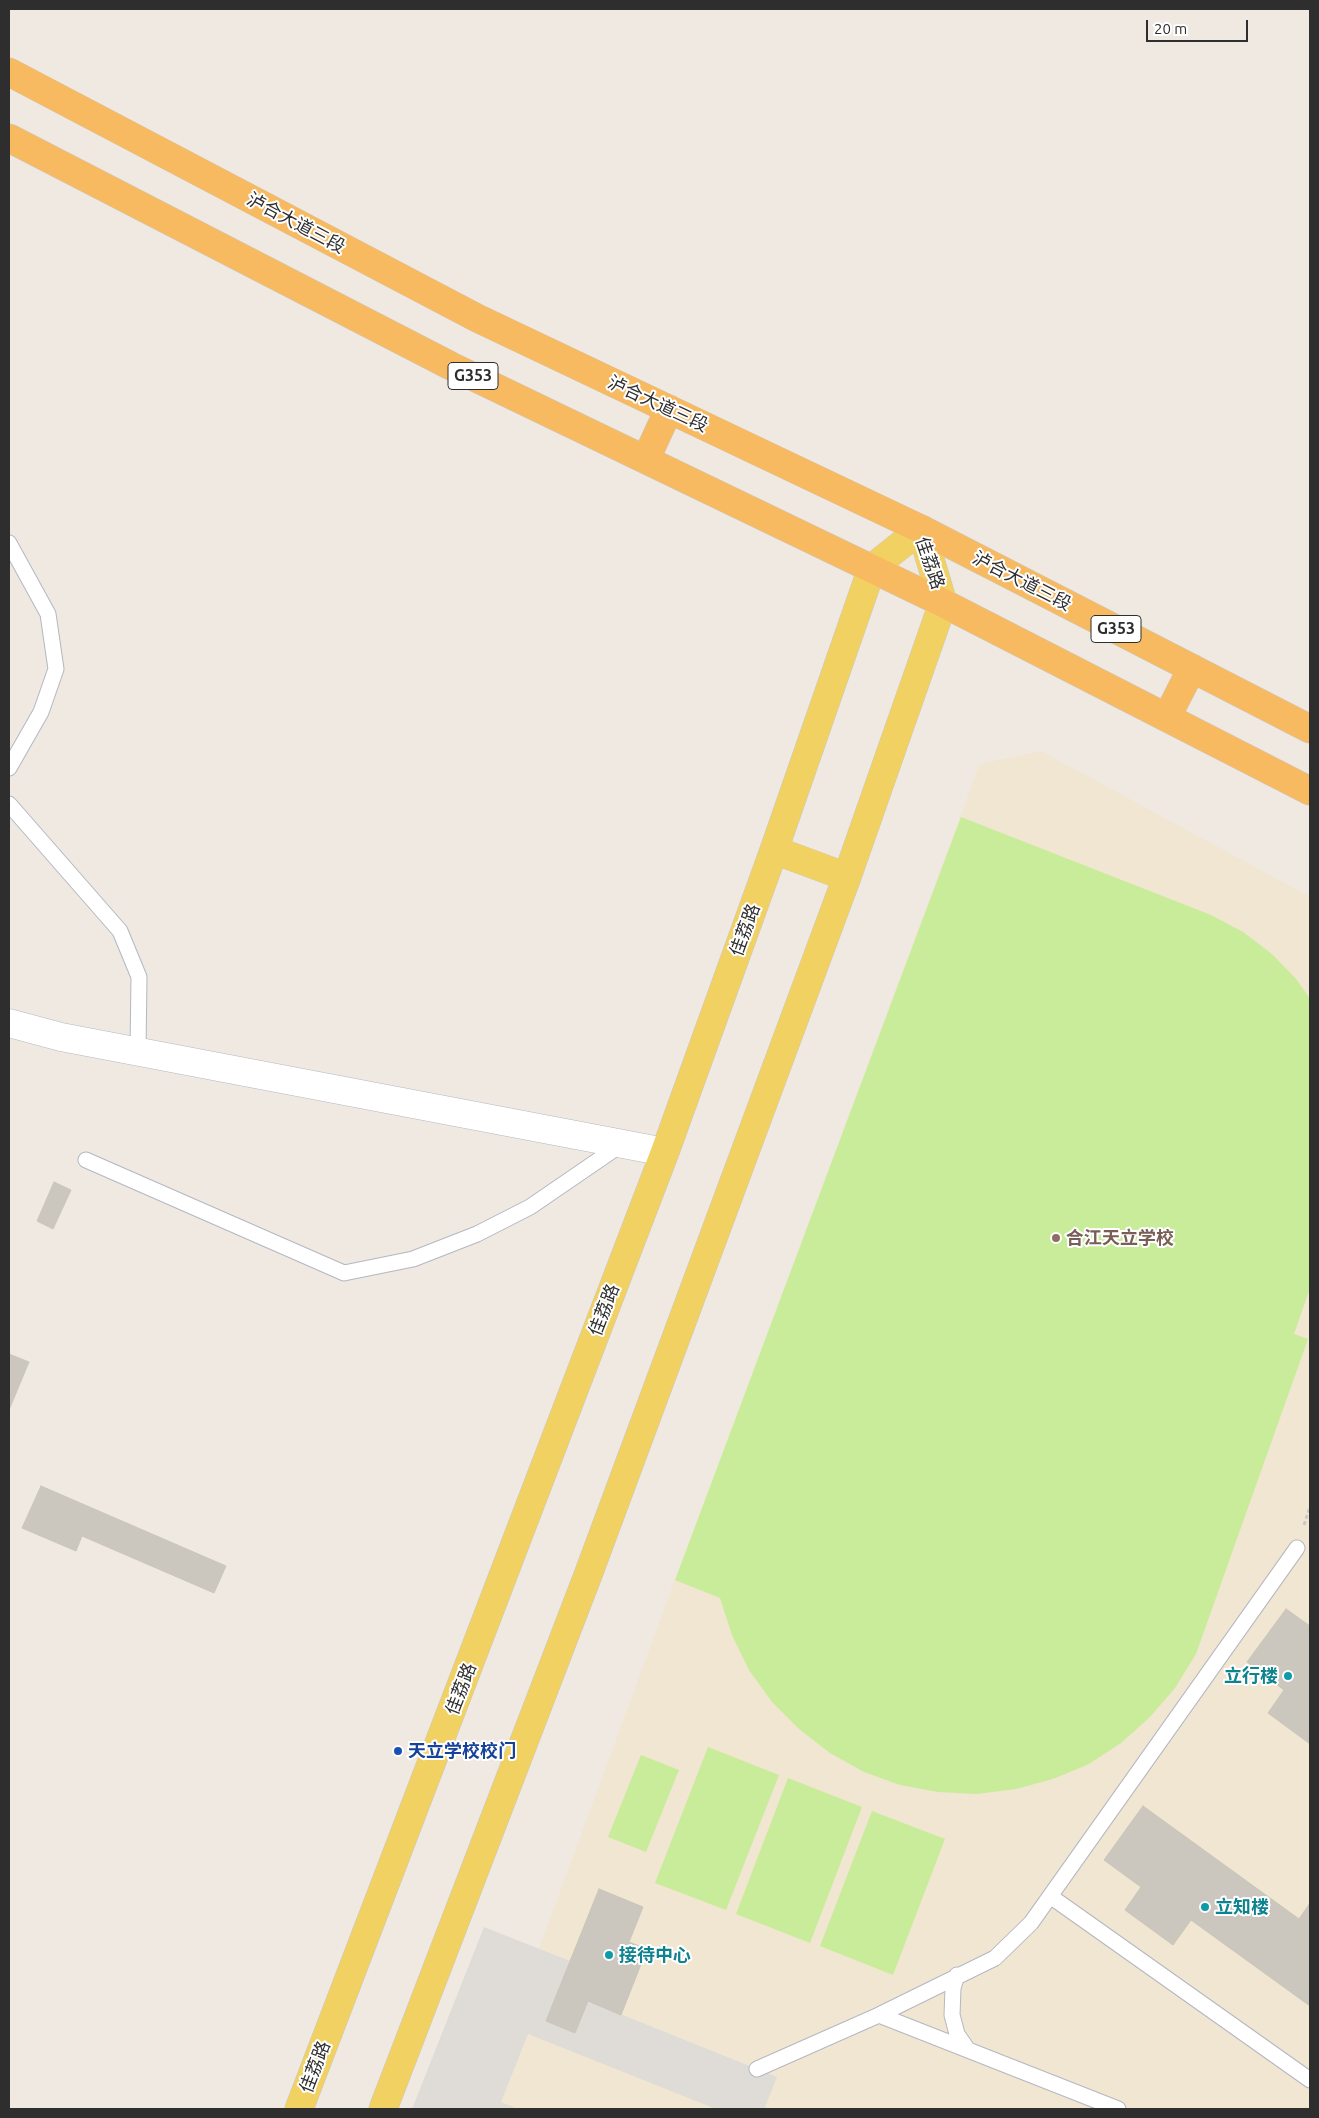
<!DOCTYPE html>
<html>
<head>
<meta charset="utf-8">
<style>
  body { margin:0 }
  #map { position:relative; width:1319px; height:2118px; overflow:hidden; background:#efe9e1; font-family:Ubuntu,sans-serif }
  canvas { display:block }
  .frame { position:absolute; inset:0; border:10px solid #2e2e2e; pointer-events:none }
  .scale { position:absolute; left:1146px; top:20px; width:102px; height:22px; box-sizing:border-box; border:2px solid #2e2e2e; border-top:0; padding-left:6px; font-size:15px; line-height:18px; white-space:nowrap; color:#2e2e2e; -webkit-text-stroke:4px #fff; paint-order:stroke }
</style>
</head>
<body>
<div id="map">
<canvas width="1319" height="2118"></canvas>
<div class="frame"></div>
<div class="scale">20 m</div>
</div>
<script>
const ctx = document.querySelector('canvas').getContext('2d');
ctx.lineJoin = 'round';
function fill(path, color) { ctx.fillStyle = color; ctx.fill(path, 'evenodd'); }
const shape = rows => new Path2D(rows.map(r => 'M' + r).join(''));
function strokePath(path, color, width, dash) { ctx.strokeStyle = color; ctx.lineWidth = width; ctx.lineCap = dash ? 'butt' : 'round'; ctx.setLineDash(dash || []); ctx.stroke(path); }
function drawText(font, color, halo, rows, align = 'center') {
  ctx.font = font + ' Ubuntu,"Noto Sans SC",sans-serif'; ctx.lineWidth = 4; ctx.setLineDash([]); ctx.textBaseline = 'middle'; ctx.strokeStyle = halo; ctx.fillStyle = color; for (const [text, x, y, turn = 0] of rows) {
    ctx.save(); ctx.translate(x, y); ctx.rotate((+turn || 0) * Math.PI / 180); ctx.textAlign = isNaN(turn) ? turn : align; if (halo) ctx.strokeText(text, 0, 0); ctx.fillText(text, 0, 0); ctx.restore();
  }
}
fill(shape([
  [1041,751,1310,897,1310,2109,480,2109,675,1580,980,764]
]), '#f0e6d1');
fill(shape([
  [961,817,1211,915,1243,932,1272,954,1297,980,1310,999,1310,1288,1294,1334,1308,1339,1196,1654,1175,1688,1150,1717,1121,1743,1089,1764,1053,1779,1016,1789,977,1794,938,1792,900,1785,864,1772,830,1753,799,1729,772,1702,749,1670,732,1635,720,1598,675,1580],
  [708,1747,779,1775,726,1910,655,1883],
  [641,1755,679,1770,646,1852,608,1837],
  [788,1778,862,1807,810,1943,736,1914],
  [872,1811,945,1839,893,1975,820,1946]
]), '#c9ec9a');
fill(shape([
  [484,1927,570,1961,547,2021,575,2033,588,2001,777,2077,765,2107,769,2109,716,2109,528,2034,501,2102,518,2109,412,2109]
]), '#dfdcd8');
const building = shape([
  [54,1182,71,1190,53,1229,37,1221,54,1182],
  [9,1354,29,1362,9,1410,9,1354],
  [41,1486,226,1566,214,1593,82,1536,76,1551,22,1528,41,1486],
  [1286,1609,1310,1626,1310,1744,1268,1713,1284,1690,1247,1662,1286,1609],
  [1143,1806,1299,1919,1310,1903,1310,2006,1191,1920,1173,1945,1125,1910,1141,1887,1104,1860,1143,1806],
  [599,1889,643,1907,629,1942,647,1949,621,2015,588,2001,575,2033,546,2021,599,1889]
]);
fill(building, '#cbc7bf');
strokePath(building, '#cbc5ba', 1);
const service = shape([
  [9,543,48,614,56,669,41,712,9,768],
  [9,804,120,931,139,977,138,1052],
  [86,1160,344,1273,413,1259,477,1234,530,1207,622,1144],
  [1050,1896,1310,2080],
  [957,1975,953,1988,952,2015,957,2034,968,2050],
  [879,2015,1118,2109],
  [757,2069,879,2015,995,1958,1031,1923,1297,1548]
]);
const minor = shape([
  [9,1023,61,1037,665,1152]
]);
const primary = shape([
  [774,850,847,877],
  [299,2109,665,1152,774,850,872,568,921,529,943,603,847,877,588,1575,383,2109]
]);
const trunk = shape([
  [9,72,477,318,921,529,1310,729],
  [9,138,451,366,943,603,1310,791],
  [646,459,669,409],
  [1167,717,1192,668]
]);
strokePath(service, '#b4b7c1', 17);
strokePath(minor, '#b4b7c1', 29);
strokePath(primary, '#c9c9c9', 29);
strokePath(trunk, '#c9c9c9', 29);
strokePath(shape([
  [1304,1525,1310,1507]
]), '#c9c9c9', 3, [4, 2.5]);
strokePath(service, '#fff', 15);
strokePath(minor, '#fff', 28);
strokePath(primary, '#f2d163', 28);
strokePath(trunk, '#f8ba60', 28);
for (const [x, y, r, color] of [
  [1056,1238,5,"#8d6e63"],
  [1288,1676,5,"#0f9aa8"],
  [398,1751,5,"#1a4fb4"],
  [1205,1907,5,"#0f9aa8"],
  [609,1955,5,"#0f9aa8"]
]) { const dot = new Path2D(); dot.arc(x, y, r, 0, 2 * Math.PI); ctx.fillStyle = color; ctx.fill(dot); strokePath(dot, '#fff', 2); }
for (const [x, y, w] of [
  [473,376,50],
  [1116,629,50]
]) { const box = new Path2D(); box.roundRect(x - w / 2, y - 13.5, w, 27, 4); ctx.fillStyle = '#fff'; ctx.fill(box); strokePath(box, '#2e2e2e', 1); }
drawText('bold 16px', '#2e2e2e', null, [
  ["G353",473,376],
  ["G353",1116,629]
]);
drawText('18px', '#2e2e2e', '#fff', [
  ["泸合大道三段",296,223,28],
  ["泸合大道三段",658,404,25],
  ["佳荔路",930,563,71],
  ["泸合大道三段",1022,581,27],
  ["佳荔路",745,930,-70],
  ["佳荔路",604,1310,-69],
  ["佳荔路",461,1689,-69],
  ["佳荔路",315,2067,-69]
]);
drawText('bold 18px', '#785e54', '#fff', [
  ["合江天立学校",1066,1238]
], 'left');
drawText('bold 18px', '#0d838f', '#fff', [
  ["立行楼",1278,1676,"right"],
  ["立知楼",1215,1907],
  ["接待中心",619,1955]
], 'left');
drawText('bold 18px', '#164399', '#fff', [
  ["天立学校校门",408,1751]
], 'left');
</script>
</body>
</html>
